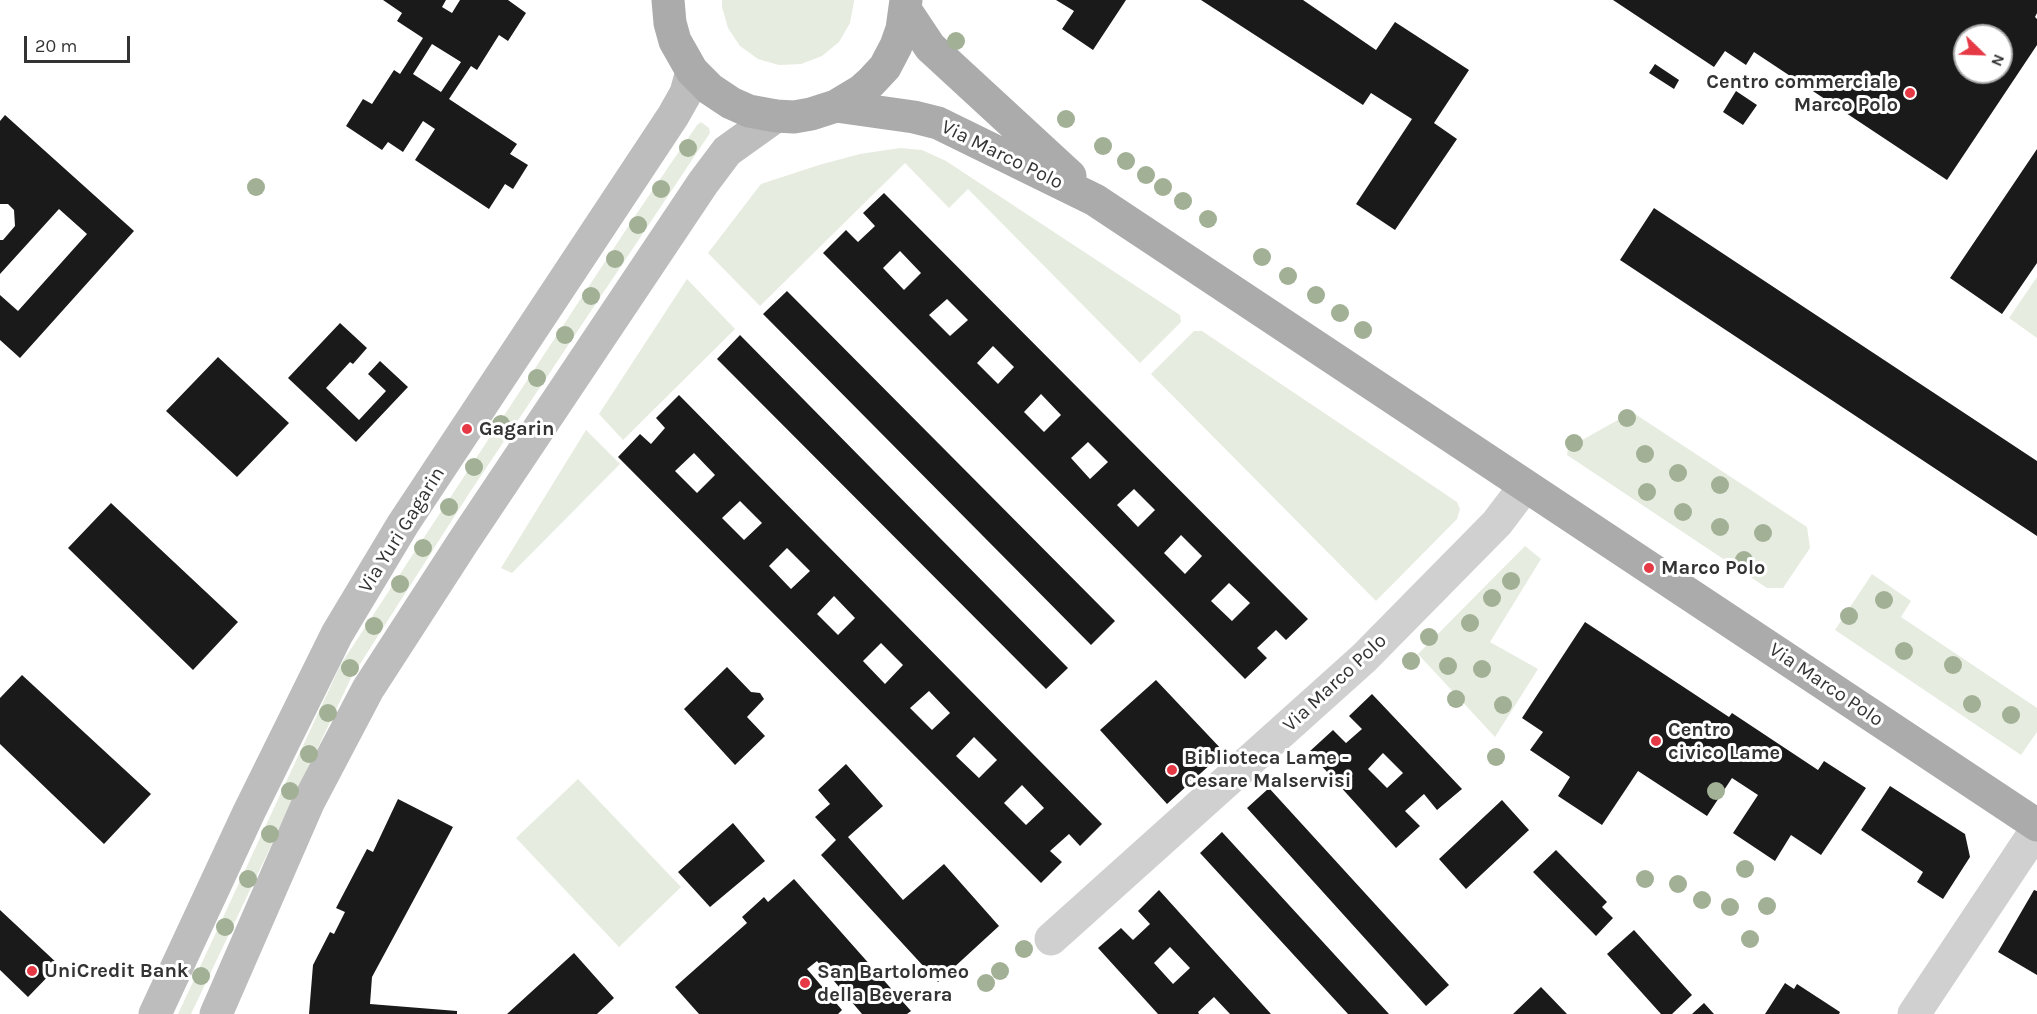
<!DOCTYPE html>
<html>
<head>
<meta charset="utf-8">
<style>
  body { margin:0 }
  #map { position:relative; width:2037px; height:1014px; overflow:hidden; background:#fff; font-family:Karla,sans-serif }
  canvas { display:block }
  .north { position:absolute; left:1953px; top:24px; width:60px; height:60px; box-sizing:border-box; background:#fff; border:2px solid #adadad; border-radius:50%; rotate:113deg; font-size:16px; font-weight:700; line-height:24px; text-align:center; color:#333 }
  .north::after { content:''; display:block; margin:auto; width:21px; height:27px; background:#e63946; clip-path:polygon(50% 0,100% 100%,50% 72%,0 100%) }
  .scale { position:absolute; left:24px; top:36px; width:106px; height:27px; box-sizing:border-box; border:3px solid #333; border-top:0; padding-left:8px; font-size:18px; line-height:21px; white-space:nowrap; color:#333; -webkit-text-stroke:4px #fff; paint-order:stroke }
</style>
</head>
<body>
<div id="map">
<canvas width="2037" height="1014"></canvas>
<div class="north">N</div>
<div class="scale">20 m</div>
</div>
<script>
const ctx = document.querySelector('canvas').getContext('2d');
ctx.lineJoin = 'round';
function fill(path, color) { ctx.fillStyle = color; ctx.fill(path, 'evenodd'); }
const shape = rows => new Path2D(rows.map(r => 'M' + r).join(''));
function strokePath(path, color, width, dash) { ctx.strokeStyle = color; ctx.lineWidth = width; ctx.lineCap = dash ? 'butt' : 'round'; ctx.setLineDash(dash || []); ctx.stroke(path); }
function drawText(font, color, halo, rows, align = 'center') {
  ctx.font = font + ' Karla,sans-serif'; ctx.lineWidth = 6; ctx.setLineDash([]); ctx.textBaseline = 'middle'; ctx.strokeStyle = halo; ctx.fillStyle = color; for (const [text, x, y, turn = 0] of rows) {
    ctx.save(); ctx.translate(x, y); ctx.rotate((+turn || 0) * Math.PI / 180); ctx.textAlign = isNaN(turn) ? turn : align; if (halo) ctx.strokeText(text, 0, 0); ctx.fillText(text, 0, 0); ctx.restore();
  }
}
fill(shape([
  [722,0,854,0,854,2,850,23,839,42,822,56,801,64,779,65,758,59,740,46,728,28,722,7],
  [701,122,709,128,710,133,470,492,351,678,191,1014,178,1014,341,664,633,219,697,125],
  [900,148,922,150,946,161,1180,315,1181,322,1140,363,968,189,949,208,905,163,760,306,708,253,761,184,819,165,860,154],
  [2037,277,2037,338,2009,318],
  [687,279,735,329,623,440,599,414],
  [1194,331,1202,331,1457,502,1460,509,1457,519,1376,601,1151,374],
  [1632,412,1807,527,1810,548,1783,588,1767,588,1567,455,1568,448],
  [586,430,620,464,512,573,501,568],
  [1525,546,1541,559,1490,642,1538,669,1495,737,1418,654],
  [1872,574,1911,601,1901,617,2037,708,2037,732,2021,755,1835,630],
  [578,779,681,887,619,947,516,838]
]), '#e6ecdf');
fill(shape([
  [383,0,446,0,442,7,452,13,460,0,508,0,526,13,508,41,499,35,477,70,471,66,449,99,517,144,510,154,528,165,513,189,505,184,489,209,415,160,435,129,423,121,403,152,388,142,382,150,346,126,363,99,372,104,394,70,400,74,423,38,397,21,402,13],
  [432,44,461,62,441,92,413,74],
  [1056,0,1126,0,1093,50,1062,29,1074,11],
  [1201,0,1303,0,1376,50,1395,22,1469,70,1434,123,1457,139,1395,230,1356,204,1412,119,1371,93,1363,105],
  [1613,0,2037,0,2037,13,2035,17,2037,19,2037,45,1947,180,1754,52,1746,65,1725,51,1714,67],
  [1965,36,2001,36,2001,72,1965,72],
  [1655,64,1679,80,1674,89,1649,73],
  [1736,91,1757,105,1743,125,1723,112],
  [5,115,134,231,20,358,0,340,0,295,18,311,87,234,59,209,0,274,0,240,3,240,15,226,14,210,8,204,0,204,0,121],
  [2037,149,2037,263,2002,314,1950,278],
  [884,193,1308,619,1286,640,1276,630,1257,648,1267,658,1245,679,823,253,846,230,858,242,875,226,863,213],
  [900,251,921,273,904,290,883,268],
  [947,299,968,320,950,336,929,315],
  [993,346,1014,367,998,384,977,363],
  [1041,394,1061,415,1044,432,1024,412],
  [1088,442,1108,462,1090,479,1071,458],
  [1134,489,1155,510,1138,527,1117,505],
  [1181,535,1202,556,1185,574,1164,553],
  [1229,583,1250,603,1232,621,1211,601],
  [1654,208,2037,461,2037,536,1620,260],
  [787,291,1115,621,1091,645,763,314],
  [340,323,367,348,353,364,350,362,326,388,359,420,386,391,368,374,380,361,408,387,356,442,288,378],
  [740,335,1068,668,1046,689,717,359],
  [218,357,289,423,237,477,166,411],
  [679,395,1102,824,1080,846,1069,834,1050,851,1062,862,1041,883,618,457,640,434,651,444,665,428,656,418],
  [694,453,715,475,697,493,675,471],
  [740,501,762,523,744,540,722,518],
  [787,548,810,571,791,589,769,566],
  [834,596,855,618,838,635,817,614],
  [881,643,903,665,885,684,863,661],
  [929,691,950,713,932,730,910,708],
  [974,737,997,760,979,778,956,756],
  [1022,785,1044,808,1026,825,1004,803],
  [111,503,238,622,193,670,68,548],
  [1585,622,1729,717,1732,713,1818,770,1824,761,1866,788,1821,855,1791,835,1775,861,1733,833,1758,795,1732,778,1707,816,1638,771,1602,825,1558,796,1570,777,1530,750,1543,732,1522,718],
  [727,667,751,692,760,693,764,699,747,717,765,736,735,765,684,709],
  [22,675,151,794,104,844,0,744,0,698],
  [1156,680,1224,752,1167,804,1100,730],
  [1372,694,1462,789,1437,810,1424,794,1405,811,1420,826,1396,848,1309,752,1333,730,1346,743,1362,729,1349,716],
  [1383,753,1403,773,1387,788,1368,769],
  [846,764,883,806,848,837,903,900,944,864,999,926,938,982,821,855,836,840,815,817,830,804,818,790],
  [1890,786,1965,834,1970,857,1943,899,1917,882,1923,872,1861,830],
  [1269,788,1449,985,1426,1006,1247,808],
  [398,799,453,827,372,977,370,1004,457,1011,457,1014,309,1014,313,965,330,932,334,934,345,912,336,908,367,849,373,852],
  [1502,800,1529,830,1466,889,1439,859],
  [733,823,765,861,710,907,678,872],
  [1222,832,1389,1014,1348,1014,1200,853],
  [1556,850,1607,902,1602,907,1613,918,1596,936,1533,872],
  [794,879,911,1011,907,1014,862,1014,817,961,807,969,842,1010,838,1014,699,1014,675,987,747,923,742,917,764,897,768,902],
  [1159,890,1271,1014,1230,1014,1214,997,1198,1012,1199,1014,1158,1014,1098,948,1121,928,1133,940,1150,924,1138,911],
  [1170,947,1190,968,1173,984,1154,963],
  [2034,890,2037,891,2037,975,1998,952],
  [0,910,59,965,28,997,0,970],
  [1634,930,1692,995,1672,1014,1661,1014,1607,954],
  [574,953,614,998,597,1014,507,1014],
  [1785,983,1794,989,1797,984,1840,1012,1839,1014,1765,1014],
  [1541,987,1567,1014,1513,1014],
  [1704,1003,1714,1014,1692,1014]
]), '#1a1a1a');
strokePath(shape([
  [1051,939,1364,658,1497,523,1525,486],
  [1914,1014,2037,829]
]), '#d0d0d0', 33);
strokePath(shape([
  [155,1014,249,812,337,634,403,524,673,116,686,93,692,71],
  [216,1014,309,801,368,689,463,542,703,183,727,151,776,116]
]), '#bdbdbd', 33);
strokePath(shape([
  [668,0,670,23,675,41,692,71,710,89,731,103,749,111,776,116,794,117,811,114,836,106,861,91,871,82,885,67,896,46,902,29,906,0],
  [906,11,930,47,1070,176],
  [836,106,914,117,938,123,1095,200,2037,825]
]), '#ababab', 33);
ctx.fillStyle = '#a2b095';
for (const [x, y] of [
  [956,41],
  [1066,119],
  [1103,146],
  [688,148],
  [1126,161],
  [1146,175],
  [256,187],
  [1163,187],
  [661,189],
  [1183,201],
  [1208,219],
  [638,225],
  [1262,257],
  [615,259],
  [1288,276],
  [1316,295],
  [591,296],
  [1340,313],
  [1363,330],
  [565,335],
  [537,378],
  [1627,418],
  [501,424],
  [1574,443],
  [1645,454],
  [474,467],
  [1678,473],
  [1720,485],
  [1647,492],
  [449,507],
  [1683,512],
  [1720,527],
  [1763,533],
  [423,548],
  [1744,560],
  [1511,581],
  [400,584],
  [1492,598],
  [1884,600],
  [1849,616],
  [1470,623],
  [374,626],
  [1429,637],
  [1904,651],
  [1411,661],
  [1953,665],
  [1448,666],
  [350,668],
  [1482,669],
  [1456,699],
  [1972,704],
  [1503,705],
  [328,713],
  [2011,715],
  [309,754],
  [1496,757],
  [290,791],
  [1716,791],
  [270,834],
  [1745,869],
  [248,879],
  [1645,879],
  [1678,884],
  [1702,900],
  [1767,906],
  [1730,907],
  [225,927],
  [1750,939],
  [1024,949],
  [1000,971],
  [201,976],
  [986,983]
]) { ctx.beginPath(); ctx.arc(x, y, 9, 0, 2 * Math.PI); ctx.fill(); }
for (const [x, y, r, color] of [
  [1910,93,6,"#e63946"],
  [467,429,6,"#e63946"],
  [1649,568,6,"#e63946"],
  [1656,741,6,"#e63946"],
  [1172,770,6,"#e63946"],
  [32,971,6,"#e63946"],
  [805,983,6,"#e63946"]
]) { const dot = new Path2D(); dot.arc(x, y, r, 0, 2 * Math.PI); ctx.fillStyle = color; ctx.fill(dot); strokePath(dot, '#fff', 2); }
drawText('bold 20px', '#333', '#fff', [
  ["Centro commerciale",1898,82,"right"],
  ["Marco Polo",1898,105,"right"],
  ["Gagarin",479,429],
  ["Marco Polo",1661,568],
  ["Centro",1668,730],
  ["civico Lame",1668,753],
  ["Biblioteca Lame -",1184,758],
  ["Cesare Malservisi",1184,781],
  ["UniCredit Bank",44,971],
  ["San Bartolomeo",817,972],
  ["della Beverara",817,995]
], 'left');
drawText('20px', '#333', '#fff', [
  ["Via Marco Polo",1002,155,26],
  ["Via Yuri Gagarin",402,530,-58],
  ["Via Marco Polo",1335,683,-43],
  ["Via Marco Polo",1826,685,34]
]);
</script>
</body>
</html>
